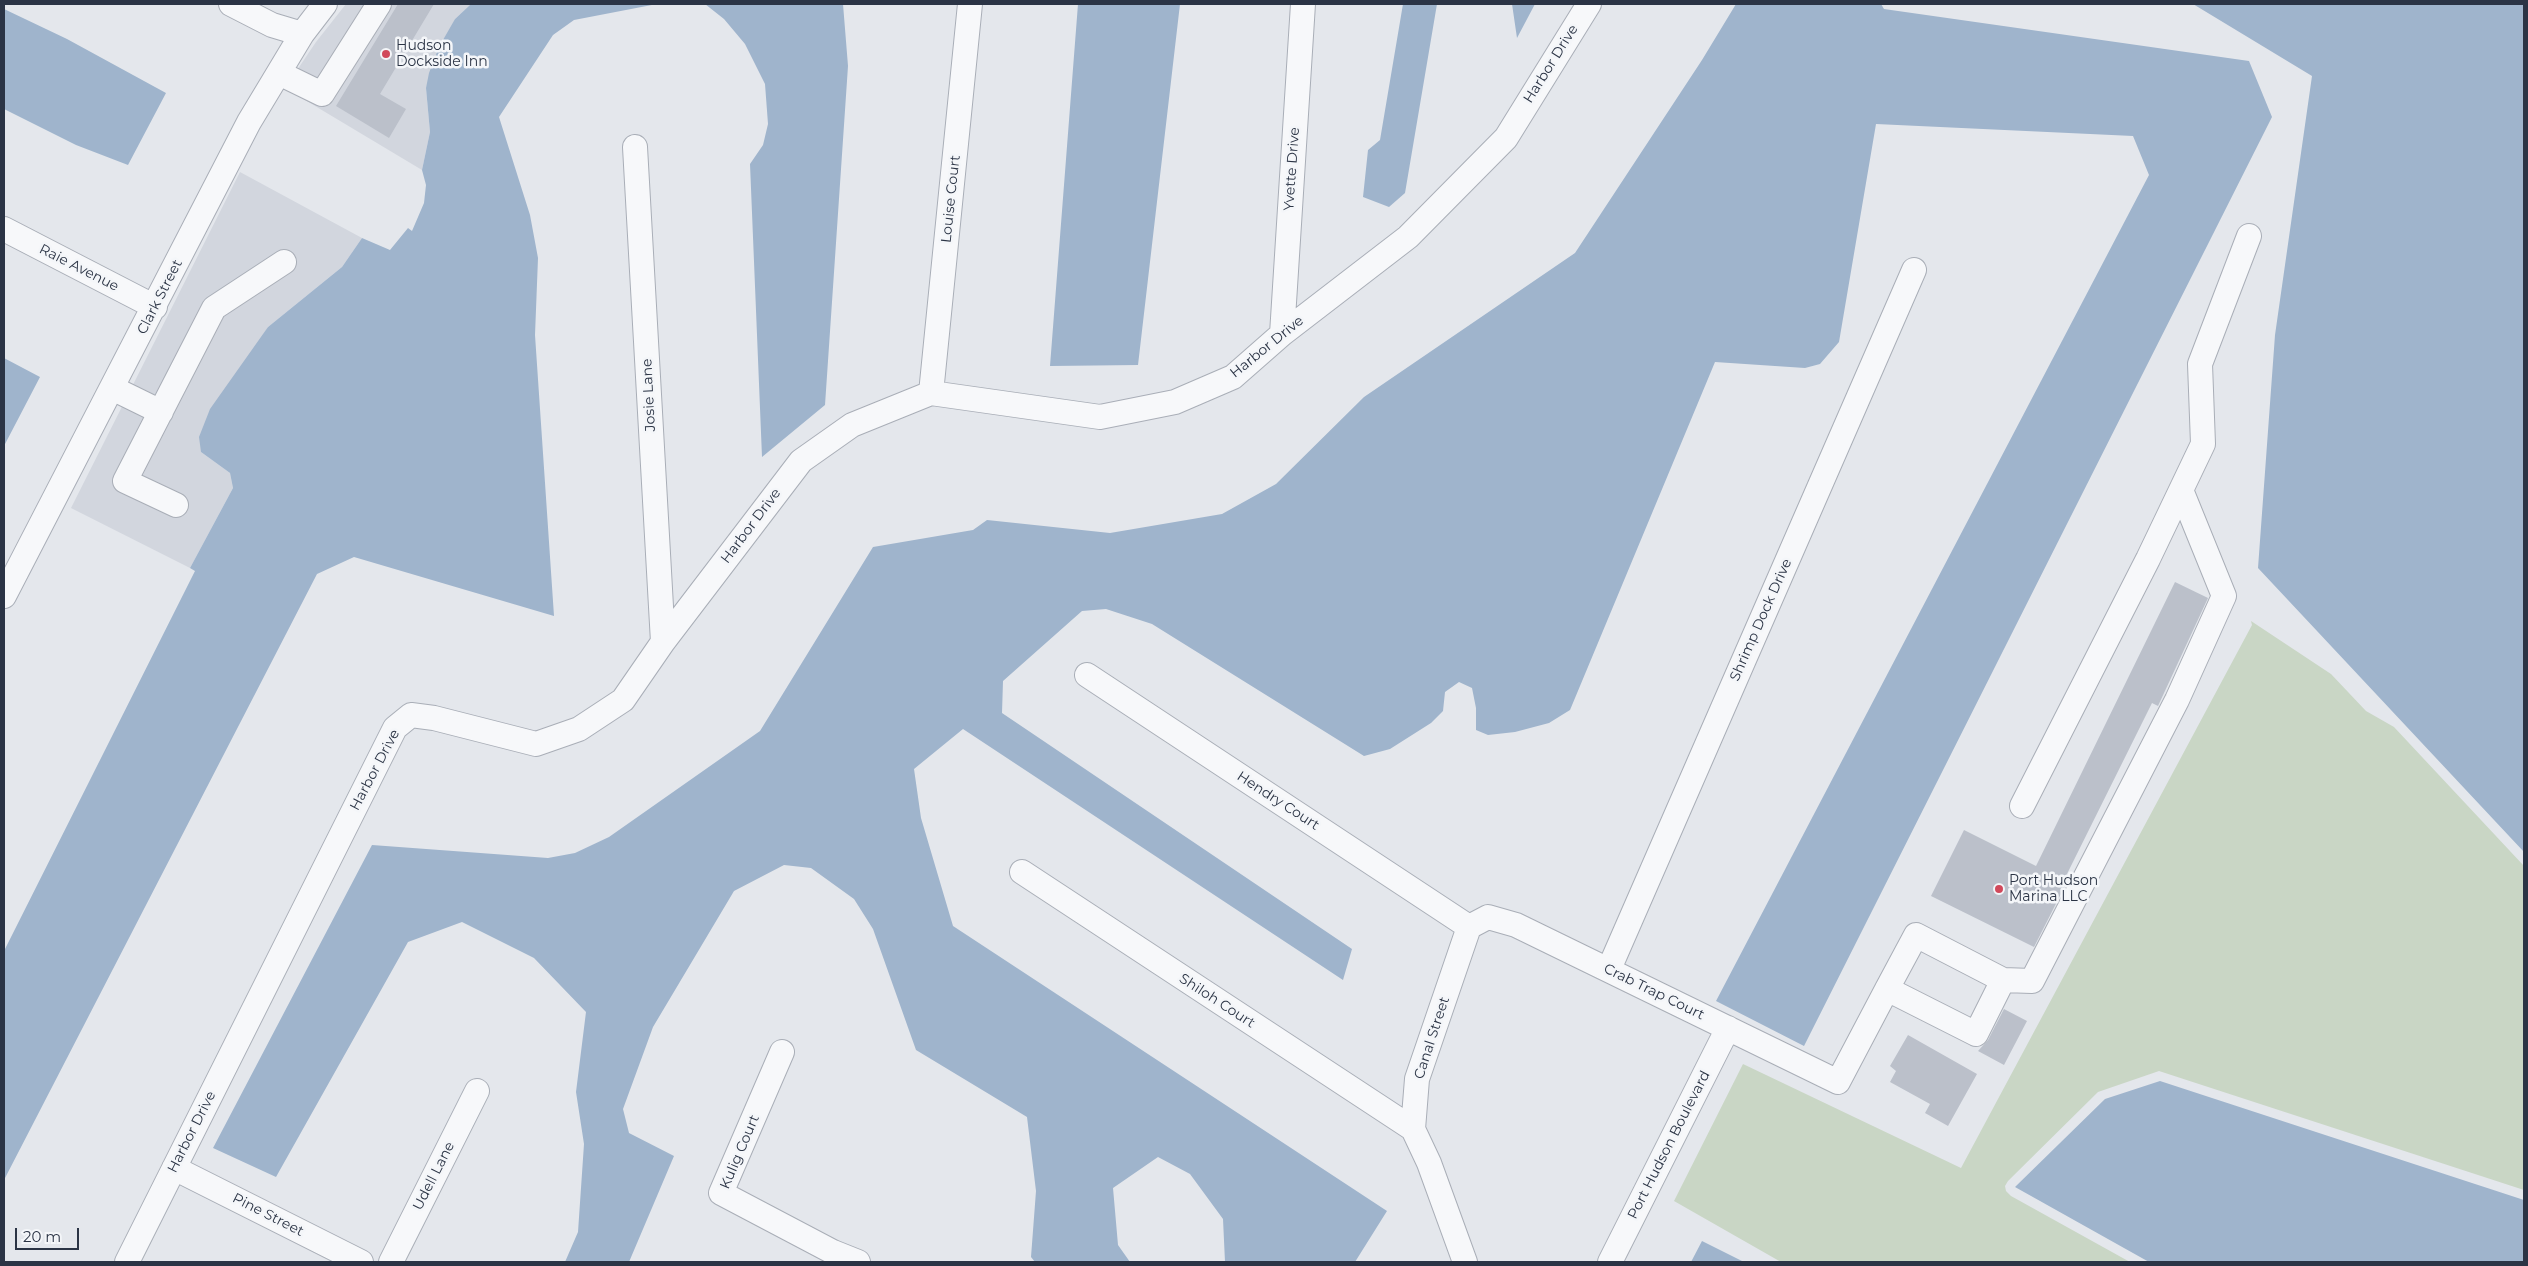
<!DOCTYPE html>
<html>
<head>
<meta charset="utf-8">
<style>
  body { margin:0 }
  #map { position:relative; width:2528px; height:1266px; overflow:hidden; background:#e4e7ec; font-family:Montserrat,sans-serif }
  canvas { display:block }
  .frame { position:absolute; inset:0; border:5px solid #2b3445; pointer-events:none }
  .scale { position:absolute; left:15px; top:1228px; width:64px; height:22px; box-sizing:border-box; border:2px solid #2b3445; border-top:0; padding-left:6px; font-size:15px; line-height:18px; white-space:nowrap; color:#2b3445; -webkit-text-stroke:4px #f4f6f9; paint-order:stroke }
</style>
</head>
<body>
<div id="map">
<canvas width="2528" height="1266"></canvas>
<div class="frame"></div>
<div class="scale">20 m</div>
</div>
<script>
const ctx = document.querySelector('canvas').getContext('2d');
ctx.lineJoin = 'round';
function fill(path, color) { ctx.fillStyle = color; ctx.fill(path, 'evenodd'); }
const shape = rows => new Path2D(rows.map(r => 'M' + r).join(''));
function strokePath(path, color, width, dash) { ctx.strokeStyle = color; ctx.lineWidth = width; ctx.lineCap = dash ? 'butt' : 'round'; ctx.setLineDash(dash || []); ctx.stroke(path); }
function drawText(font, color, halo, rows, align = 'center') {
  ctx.font = font + ' Montserrat,sans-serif'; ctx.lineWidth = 5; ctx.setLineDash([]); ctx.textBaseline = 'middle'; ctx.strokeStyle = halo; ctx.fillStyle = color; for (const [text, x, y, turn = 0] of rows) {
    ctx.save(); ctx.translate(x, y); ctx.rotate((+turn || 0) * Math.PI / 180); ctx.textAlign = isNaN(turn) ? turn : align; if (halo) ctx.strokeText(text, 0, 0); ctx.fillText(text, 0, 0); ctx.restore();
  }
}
fill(shape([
  [346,4,471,4,455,19,426,88,430,132,422,170,285,88,316,42],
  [240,172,362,238,342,267,268,327,201,452,230,473,233,488,190,568,71,508]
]), '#d2d6de');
fill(shape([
  [2251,621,2331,674,2366,711,2394,727,2524,866,2524,1190,2159,1071,2098,1092,2008,1181,2005,1186,2006,1191,2011,1196,2130,1262,1781,1262,1674,1201,1743,1064,1961,1168,2252,625]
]), '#c9d6c5');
fill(shape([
  [471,4,657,4,574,20,553,35,499,117,530,215,538,258,535,335,554,616,354,557,317,574,4,1180,4,951,195,571,190,568,233,488,230,473,201,452,199,437,210,409,268,327,342,267,362,238,390,250,408,228,412,231,424,203,426,185,422,170,430,132,426,88,429,73,439,47,455,19],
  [705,4,843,4,848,66,825,405,762,457,750,164,763,145,768,124,765,84,745,44,724,19],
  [1078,4,1180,4,1138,365,1050,366],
  [1403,4,1437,4,1405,193,1389,207,1363,197,1368,150,1380,140],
  [1512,4,1535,4,1517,38],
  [1736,4,1881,4,1884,9,2249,61,2272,117,1804,1046,1716,1001,2149,175,2133,136,1876,124,1839,342,1820,364,1805,368,1715,362,1570,710,1549,723,1515,732,1488,735,1476,730,1476,708,1472,688,1459,682,1445,692,1443,711,1431,723,1390,749,1364,756,1152,624,1106,609,1082,611,1003,681,1002,713,1352,949,1343,980,963,729,914,769,921,818,953,926,1387,1211,1355,1262,1225,1262,1223,1219,1190,1174,1158,1157,1113,1188,1118,1245,1130,1262,1035,1262,1031,1257,1036,1191,1027,1117,916,1050,873,929,854,899,811,868,784,865,734,891,653,1027,623,1109,629,1133,674,1156,629,1262,565,1262,578,1232,584,1144,576,1092,586,1012,534,958,462,922,408,942,276,1177,213,1148,372,845,548,858,575,853,609,837,760,731,873,547,973,530,987,520,1110,533,1222,514,1276,484,1364,397,1575,253,1702,60],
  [2193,4,2524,4,2524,852,2258,568,2275,335,2312,76],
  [4,9,67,39,166,93,128,165,76,145,4,109],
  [4,358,40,377,4,446],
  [2160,1081,2524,1200,2524,1262,2149,1262,2015,1187,2105,1099],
  [1702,1241,1744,1262,1691,1262]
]), '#9fb4cc');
fill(shape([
  [398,4,434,4,380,94,406,109,389,138,336,106],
  [2175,582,2208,598,2158,706,2152,703,2064,880,2067,882,2034,947,1931,896,1964,830,2036,866],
  [2004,1009,2027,1021,2004,1065,1978,1051,1988,1040],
  [1908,1035,1977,1074,1948,1126,1925,1113,1930,1104,1890,1082,1896,1071,1890,1066]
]), '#bbc0ca');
const minor = shape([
  [231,4,272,25,302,34],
  [279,73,322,94,379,4],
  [635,147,663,642],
  [4,229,155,307],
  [1282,334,1303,4],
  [112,388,161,412],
  [931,393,970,4],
  [176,505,125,481,214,308,284,262],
  [4,596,249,122,302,34,325,4],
  [1087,675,1469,927],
  [2022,806,2148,559,2203,444,2200,364,2249,236],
  [1022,872,1413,1129],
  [1469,927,1488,917,1516,925,1838,1082,1887,989,1916,935,2003,980,1976,1034,1887,989],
  [1609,969,1914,270],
  [2003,980,2032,981,2177,700,2224,596,2181,490],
  [782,1052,721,1193,833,1252,858,1262],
  [174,1168,361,1262],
  [127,1262,395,728,411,715,434,718,536,744,579,729,623,700,663,642,801,461,852,425,931,393,1100,417,1175,402,1233,377,1282,334,1408,237,1506,138,1589,4],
  [391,1262,477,1091],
  [1465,1262,1429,1163,1413,1129,1417,1079,1469,927],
  [1610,1262,1728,1028]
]);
strokePath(minor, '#a9aeb7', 26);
strokePath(minor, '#f7f8fa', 24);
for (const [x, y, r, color] of [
  [386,54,5,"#d1495b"],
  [1999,889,5,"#d1495b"]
]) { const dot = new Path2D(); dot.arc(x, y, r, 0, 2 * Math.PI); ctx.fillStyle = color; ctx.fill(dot); strokePath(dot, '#f4f6f9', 2); }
drawText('14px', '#2b3445', '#f4f6f9', [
  ["Hudson",396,46],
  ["Dockside Inn",396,62],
  ["Port Hudson",2009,881],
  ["Marina LLC",2009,897]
], 'left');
drawText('14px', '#2b3445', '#f4f6f9', [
  ["Harbor Drive",1551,64,-58],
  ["Yvette Drive",1292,169,-86],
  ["Louise Court",951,199,-84],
  ["Raie Avenue",79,268,27],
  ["Clark Street",160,297,-63],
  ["Harbor Drive",1267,347,-39],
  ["Josie Lane",649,395,-93],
  ["Harbor Drive",751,526,-53],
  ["Shrimp Dock Drive",1761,620,-66],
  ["Harbor Drive",375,770,-62],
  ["Hendry Court",1278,801,33],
  ["Crab Trap Court",1654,992,26],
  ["Shiloh Court",1217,1001,33],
  ["Canal Street",1432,1038,-72],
  ["Harbor Drive",192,1132,-63],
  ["Port Hudson Boulevard",1669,1145,-63],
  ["Kulig Court",740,1152,-67],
  ["Udell Lane",434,1176,-63],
  ["Pine Street",268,1215,27]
]);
</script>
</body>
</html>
